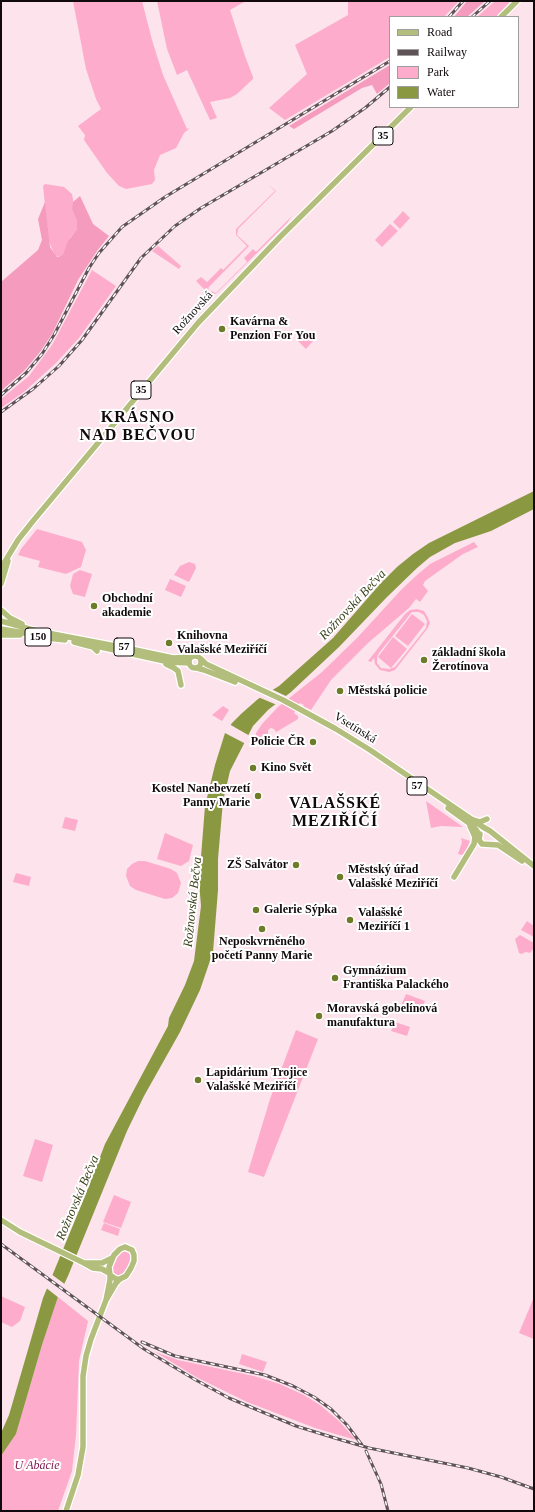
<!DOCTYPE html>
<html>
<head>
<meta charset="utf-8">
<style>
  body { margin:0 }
  #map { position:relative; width:535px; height:1512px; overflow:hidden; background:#fce3ec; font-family:Georgia,serif }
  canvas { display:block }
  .frame { position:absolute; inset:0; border:2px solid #11090c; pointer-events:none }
  .legend { position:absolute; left:389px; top:16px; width:130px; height:92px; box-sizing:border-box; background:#fff; border:1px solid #a09d9e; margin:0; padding:5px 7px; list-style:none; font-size:12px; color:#11090c }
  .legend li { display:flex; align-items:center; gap:8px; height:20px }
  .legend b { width:20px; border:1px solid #a09d9e }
</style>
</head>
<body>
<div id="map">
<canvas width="535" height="1512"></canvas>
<div class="frame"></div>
<ul class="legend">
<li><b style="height:5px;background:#b4be7c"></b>Road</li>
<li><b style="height:5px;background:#605358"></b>Railway</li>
<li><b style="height:11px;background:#fdadcb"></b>Park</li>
<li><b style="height:11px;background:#8a9941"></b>Water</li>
</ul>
</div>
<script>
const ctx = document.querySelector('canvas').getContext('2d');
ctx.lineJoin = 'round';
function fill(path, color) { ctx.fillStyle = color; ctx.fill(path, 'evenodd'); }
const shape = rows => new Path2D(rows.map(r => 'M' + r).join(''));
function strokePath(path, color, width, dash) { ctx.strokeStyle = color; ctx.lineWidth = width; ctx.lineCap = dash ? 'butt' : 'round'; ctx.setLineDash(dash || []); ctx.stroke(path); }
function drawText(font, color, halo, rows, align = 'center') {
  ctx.font = font + ' Georgia,serif'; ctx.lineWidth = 4; ctx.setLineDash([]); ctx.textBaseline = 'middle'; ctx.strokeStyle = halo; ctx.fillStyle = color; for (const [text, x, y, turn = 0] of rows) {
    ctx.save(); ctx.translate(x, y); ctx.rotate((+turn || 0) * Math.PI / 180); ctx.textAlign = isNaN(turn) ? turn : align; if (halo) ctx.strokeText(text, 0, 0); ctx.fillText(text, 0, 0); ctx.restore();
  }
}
fill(shape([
  [73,1,142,1,152,40,163,75,187,129,190,128,184,133,176,148,160,155,154,170,155,180,152,184,126,189,119,186,107,173,84,140,85,135,78,126,101,109,96,99,86,69],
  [157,1,246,1,230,10,245,56,253,77,253,79,237,94,230,98,210,102,217,118,210,120,187,70,177,75,167,49],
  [348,1,459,1,444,17,390,17,390,57,285,120,269,108,307,74,295,45,348,15],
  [495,1,511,1,496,17,477,17],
  [45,184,64,187,72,194,74,205,72,210,77,221,77,229,70,238,63,254,59,257,55,255,49,242,43,186],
  [269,185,276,191,238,229,237,235,249,246,208,288,209,289,207,292,196,281,201,277,207,282,221,268,223,270,247,246,236,235,236,229,275,191],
  [403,211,410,218,400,229,393,222],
  [292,216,287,223,218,292,215,294,214,294,208,293,211,291,216,293,247,262,244,258,253,249,256,252],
  [390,224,398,231,382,247,375,240],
  [158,246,181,266,179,269,152,251],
  [92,270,116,286,79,338,56,363,24,392,1,408,1,399,29,376,52,345],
  [303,332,313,341,306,349,296,339],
  [37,529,82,542,86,550,81,567,66,574,38,567,40,561,18,555,21,549],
  [474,542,478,547,463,554,425,581,423,585,428,591,420,602,416,599,409,608,368,643,331,680,311,710,303,706,304,705,300,703,294,713,298,716,298,719,278,731,276,732,274,729,271,728,268,730,268,735,260,737,256,736,256,733,262,724,278,707,322,672,357,638,401,590,417,575,430,564],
  [189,562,195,564,196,568,189,582,174,575,180,566],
  [80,570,92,574,85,597,73,594,70,586,73,574],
  [170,579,186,586,181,597,165,590],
  [417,609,424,611,428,618,430,623,427,629,395,670,389,672,380,670,375,664,374,658,371,662,368,661,405,614,410,610],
  [412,612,419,612,424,615,427,621,426,628,395,667,389,669,381,668,377,663,377,657,379,653],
  [412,614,425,624,408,646,395,636],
  [393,637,407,649,391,668,378,657],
  [223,706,229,710,222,721,212,715],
  [426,801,463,827,441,826,431,828],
  [65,817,78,820,75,831,62,828],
  [165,833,193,845,189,861,181,866,157,859],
  [461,838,470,841,466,851,462,855,458,854,462,842],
  [138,861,145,861,171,869,177,873,181,883,178,893,172,898,165,899,136,890,130,886,126,876,127,869,132,864],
  [16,873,31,877,29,886,13,882],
  [527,921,534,926,534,937,521,930],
  [520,935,534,943,534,948,530,953,526,952,521,954,519,953,515,939],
  [406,994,425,1001,420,1013,401,1006],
  [395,1022,410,1027,407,1036,391,1031],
  [296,1030,318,1039,264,1177,248,1172,270,1099],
  [35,1139,53,1145,42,1182,23,1176],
  [114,1195,131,1202,121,1228,103,1222],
  [104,1223,120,1229,118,1236,101,1230],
  [125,1251,130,1253,131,1260,125,1272,119,1276,116,1276,112,1271,113,1264,120,1253],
  [1,1296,25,1307,20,1321,12,1327,1,1322],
  [58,1297,88,1321,79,1361,76,1435,72,1471,58,1511,1,1511,1,1456,16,1434,42,1345],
  [534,1297,534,1339,519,1333],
  [155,1352,178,1360,254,1376,280,1384,304,1395,320,1405,339,1421,356,1440,315,1428,247,1402,196,1377],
  [242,1354,267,1362,263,1372,239,1364]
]), '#fdadcb');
fill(shape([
  [467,1,485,1,467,17,454,17],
  [390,65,390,83,377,94,372,85,362,88,294,129,289,126],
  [80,196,93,224,109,236,97,251,78,280,52,334,40,352,24,371,1,391,1,282,38,250,42,240,38,219,45,202,50,247,57,257,59,257,63,254,68,241,77,229,77,221,72,210,73,202]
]), '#f59bbd');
fill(shape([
  [534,491,534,509,491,531,455,543,430,557,417,568,387,597,339,647,291,692,268,710,253,726,230,771,223,801,218,859,218,890,213,952,200,990,180,1032,144,1096,127,1131,68,1276,58,1297,42,1345,16,1434,1,1456,1,1433,9,1415,43,1298,85,1196,105,1144,168,1026,169,1018,185,985,194,961,201,906,199,882,205,806,215,765,225,733,232,723,241,714,258,699,279,686,333,638,380,584,397,567,413,554,429,543]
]), '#8a9941');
fill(shape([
  [271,689,288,697,277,705,258,697],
  [229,724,250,736,246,744,223,732],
  [51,1274,66,1285,59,1298,45,1287]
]), '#fce3ec');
const major = shape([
  [501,17,517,1],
  [1,568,18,540,33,521,198,323,280,237,411,107],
  [1,584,8,561],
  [1,610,10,618,22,624],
  [1,621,37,631,126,648,173,658,191,657],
  [1,629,42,636],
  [1,635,20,635],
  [38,637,65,640],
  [74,642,93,647,97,651],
  [96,646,169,662,189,663],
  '189 662a6 6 0 1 1 12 0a6 6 0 1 1-12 0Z',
  [201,659,206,664,283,700,336,729,370,750,483,827,490,831,534,866],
  [166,664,174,668,178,671,181,685],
  [197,668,204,670,235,682],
  [448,808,473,826,477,831,479,837],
  [474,820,480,822,487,819],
  [480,834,479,840,482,844,498,845,522,861],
  [454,877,474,844,475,837,470,826],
  [1,1220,20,1232,84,1263],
  [125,1247,132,1250,134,1255,134,1261,131,1268,126,1276,120,1279,116,1279,110,1275,109,1267,114,1255,120,1249,125,1247],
  [109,1273,102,1269,93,1268,84,1263,102,1263,112,1258],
  [110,1275,110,1280,106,1300,116,1283,120,1279],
  [66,1511,78,1475,83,1447,83,1376,86,1356,91,1339,106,1300]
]);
strokePath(major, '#fff', 8);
strokePath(major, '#b4be7c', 5.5);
const rail = shape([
  [449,17,463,1],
  [472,17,490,1],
  [1,395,26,373,42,354,54,335,89,268,99,253,122,227,165,197,390,61],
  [1,412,33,389,59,366,82,340,141,258,175,226,201,208,332,131,365,108,390,87],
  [1,1244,144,1349,194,1379,229,1398,296,1426,338,1439,369,1448,468,1468,501,1477,534,1489],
  [142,1342,175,1356,265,1375,293,1386,314,1397,331,1409,347,1425,362,1445],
  [366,1451,381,1484,388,1511]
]);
strokePath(rail, '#605358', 3);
strokePath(rail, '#fff', 1.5, [4.5]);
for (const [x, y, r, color] of [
  [222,329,4,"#6e7b28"],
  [94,606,4,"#6e7b28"],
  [169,643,4,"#6e7b28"],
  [424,660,4,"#6e7b28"],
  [340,691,4,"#6e7b28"],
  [313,742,4,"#6e7b28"],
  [253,768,4,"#6e7b28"],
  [258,796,4,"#6e7b28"],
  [296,865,4,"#6e7b28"],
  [340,877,4,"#6e7b28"],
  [256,910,4,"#6e7b28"],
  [350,920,4,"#6e7b28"],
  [262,929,4,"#6e7b28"],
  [335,978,4,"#6e7b28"],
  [319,1016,4,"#6e7b28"],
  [198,1080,4,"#6e7b28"]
]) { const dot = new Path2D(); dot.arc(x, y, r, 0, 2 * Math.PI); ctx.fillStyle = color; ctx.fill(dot); strokePath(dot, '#fff', 1.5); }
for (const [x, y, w] of [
  [383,136,20],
  [141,390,20],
  [38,637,26],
  [124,647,20],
  [417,786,20]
]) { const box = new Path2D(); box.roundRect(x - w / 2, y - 9, w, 18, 3); ctx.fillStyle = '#fff'; ctx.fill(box); strokePath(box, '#11090c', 1); }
drawText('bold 11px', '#11090c', null, [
  ["35",383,136],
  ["35",141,390],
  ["150",38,637],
  ["57",124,647],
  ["57",417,786]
]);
drawText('12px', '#11090c', '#fff', [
  ["Rožnovská",193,313,-48],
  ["Vsetínská",355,728,32]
]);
drawText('bold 12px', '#11090c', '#fff', [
  ["Kavárna &",230,322],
  ["Penzion For You",230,336],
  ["Obchodní",102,599],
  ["akademie",102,613],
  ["Knihovna",177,636],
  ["Valašské Meziříčí",177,650],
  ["základní škola",432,653],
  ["Žerotínova",432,667],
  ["Městská policie",348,691],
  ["Policie ČR",305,742,"right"],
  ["Kino Svět",261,768],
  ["Kostel Nanebevzetí",250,789,"right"],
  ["Panny Marie",250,803,"right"],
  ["ZŠ Salvátor",288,865,"right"],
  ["Městský úřad",348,870],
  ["Valašské Meziříčí",348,884],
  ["Galerie Sýpka",264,910],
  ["Valašské",358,913],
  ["Meziříčí 1",358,927],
  ["Neposkvrněného",262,942,"center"],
  ["početí Panny Marie",262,956,"center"],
  ["Gymnázium",343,971],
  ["Františka Palackého",343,985],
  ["Moravská gobelínová",327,1009],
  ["manufaktura",327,1023],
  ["Lapidárium Trojice",206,1073],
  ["Valašské Meziříčí",206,1087]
], 'left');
drawText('italic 12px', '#821a4e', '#fff', [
  ["U Abácie",37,1466]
]);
drawText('italic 13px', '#3b421c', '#fff', [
  ["Rožnovská Bečva",353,605,-47],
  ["Rožnovská Bečva",193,902,-84],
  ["Rožnovská Bečva",78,1198,-67]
]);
ctx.letterSpacing = '1px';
drawText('bold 16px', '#11090c', '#fff', [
  ["KRÁSNO",138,418],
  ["NAD BEČVOU",138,436],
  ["VALAŠSKÉ",335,804],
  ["MEZIŘÍČÍ",335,822]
]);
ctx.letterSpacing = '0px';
</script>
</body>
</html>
